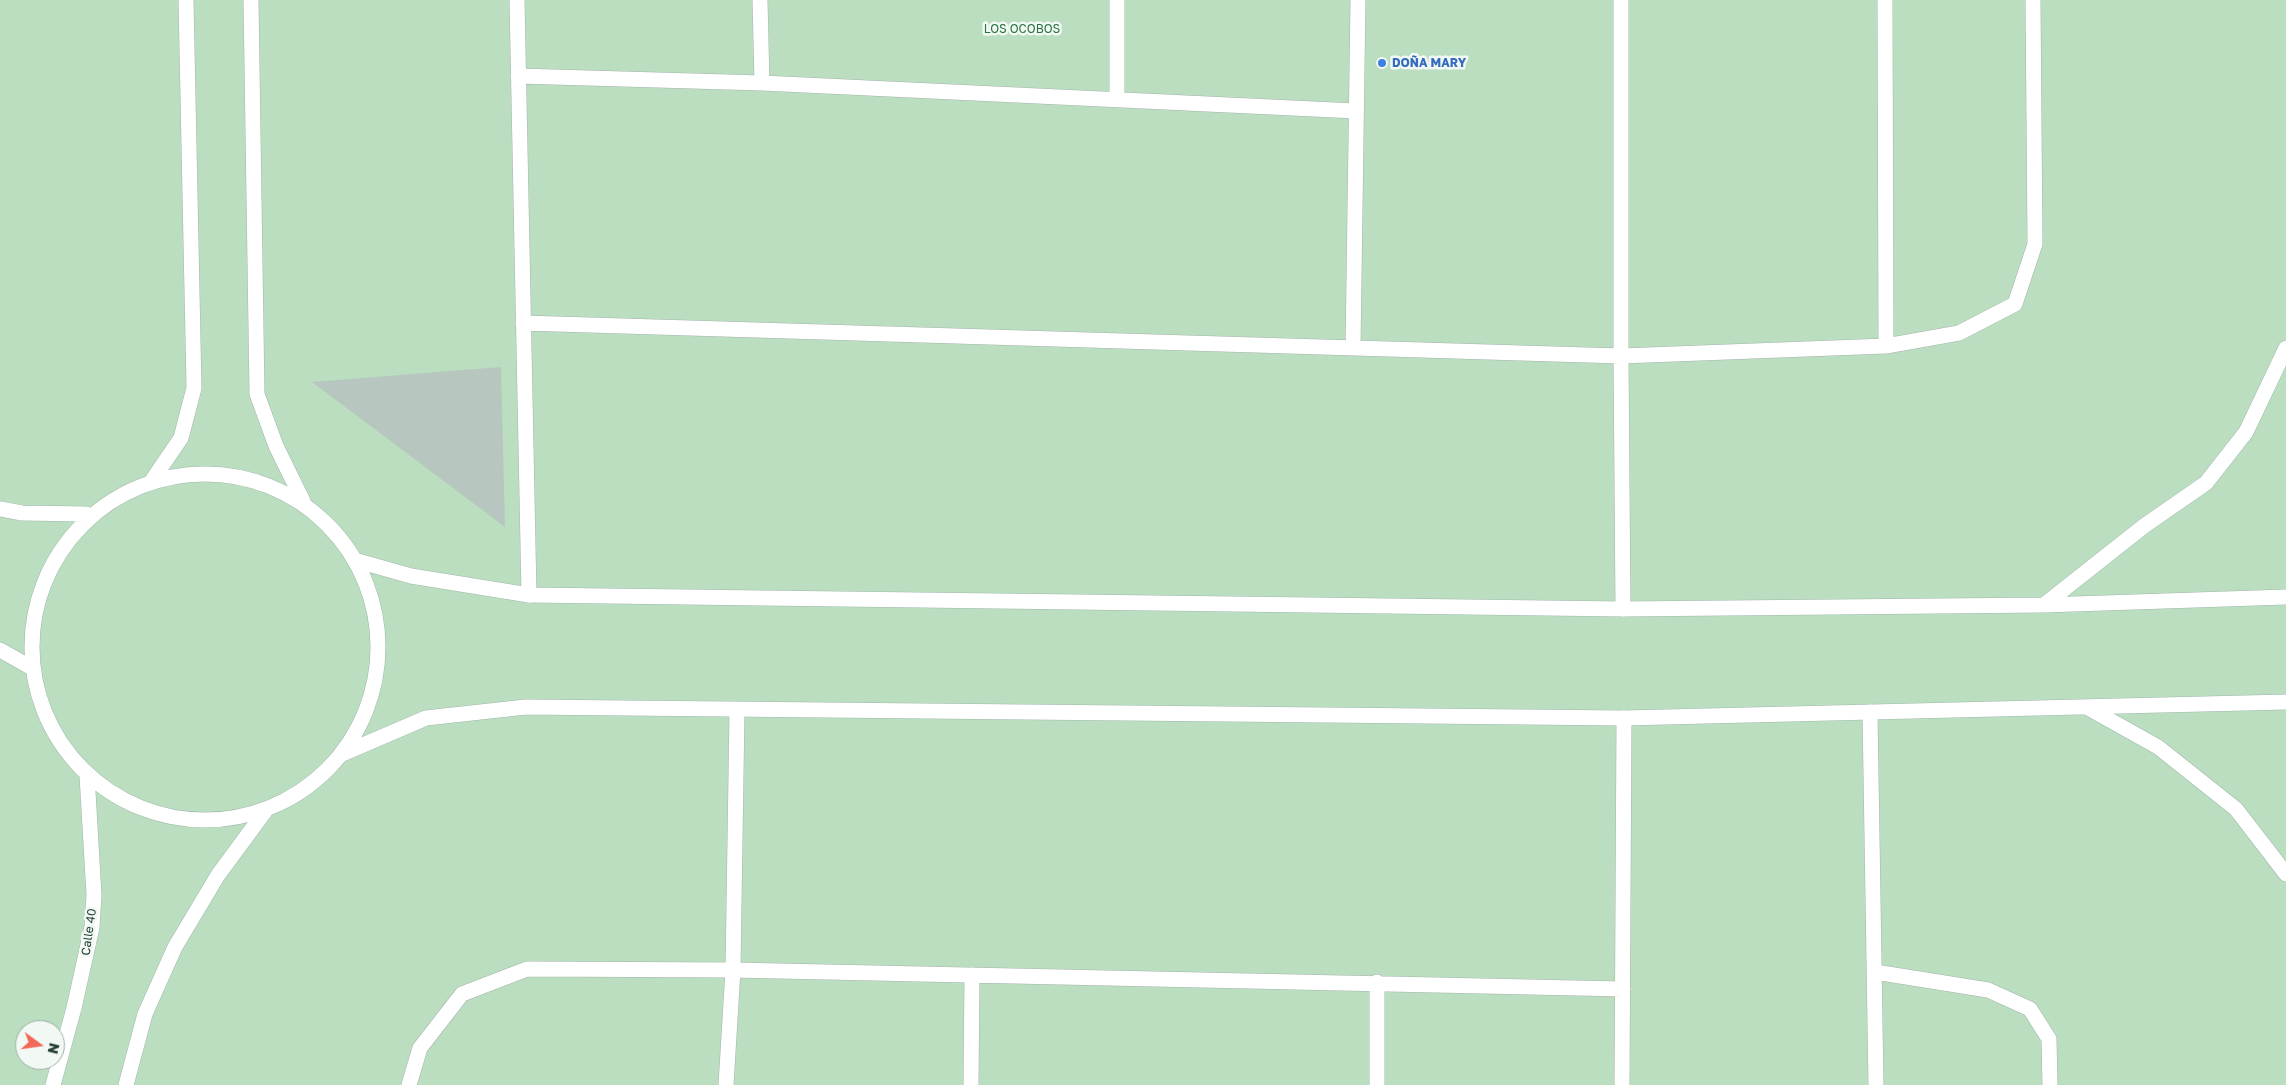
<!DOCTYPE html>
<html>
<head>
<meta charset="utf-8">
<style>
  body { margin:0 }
  #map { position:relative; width:2286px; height:1085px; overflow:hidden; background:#e2ece6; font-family:"Golos Text",sans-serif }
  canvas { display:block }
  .north { position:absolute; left:15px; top:1020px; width:50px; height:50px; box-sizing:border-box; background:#f2f9f5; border:1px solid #9faea7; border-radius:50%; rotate:104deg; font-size:14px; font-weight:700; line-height:20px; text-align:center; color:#223e32 }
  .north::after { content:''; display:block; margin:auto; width:18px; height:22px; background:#f36959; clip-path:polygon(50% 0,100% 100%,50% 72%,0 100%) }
</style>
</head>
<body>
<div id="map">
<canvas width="2286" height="1085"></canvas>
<div class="north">N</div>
</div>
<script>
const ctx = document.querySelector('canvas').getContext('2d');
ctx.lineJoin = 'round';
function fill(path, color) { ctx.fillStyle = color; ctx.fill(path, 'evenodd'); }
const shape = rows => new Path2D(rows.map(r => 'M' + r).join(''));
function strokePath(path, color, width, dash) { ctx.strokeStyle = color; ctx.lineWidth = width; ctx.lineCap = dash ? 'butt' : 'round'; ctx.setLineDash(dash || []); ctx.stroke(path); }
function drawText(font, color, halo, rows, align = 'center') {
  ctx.font = font + ' "Golos Text",sans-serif'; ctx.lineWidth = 5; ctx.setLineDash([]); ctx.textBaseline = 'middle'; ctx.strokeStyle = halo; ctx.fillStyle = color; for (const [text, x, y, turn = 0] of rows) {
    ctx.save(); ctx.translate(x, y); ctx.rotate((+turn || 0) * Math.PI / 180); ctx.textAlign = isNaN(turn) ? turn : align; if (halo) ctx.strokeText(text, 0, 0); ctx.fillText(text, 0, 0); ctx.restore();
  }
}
fill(shape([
  [0,0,2286,0,2286,1085,0,1085],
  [25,1030,55,1030,55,1060,25,1060]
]), '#badebf');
fill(shape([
  [501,367,505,527,312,382]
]), '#b7c7bf');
const minor = shape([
  [251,0,257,394,276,446,303,501],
  [517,0,529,595],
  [760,0,762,83],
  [1117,0,1117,99],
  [1621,0,1621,356,1623,609],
  [1885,0,1886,346],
  [518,76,762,83,1356,111],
  [523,323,1621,356,1886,346,1959,333,2015,304,2035,244,2033,0],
  [1353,348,1358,0],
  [153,479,181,438,194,388,186,0],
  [1870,712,1876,1085],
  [1875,972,1988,990,2030,1009,2049,1039,2050,1085],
  [409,1085,420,1048,462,994,527,969,733,970,1623,989],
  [726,1085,733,970,737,710],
  [971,1085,972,975],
  [1377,1085,1377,982],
  [1622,1085,1624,718]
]);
const secondary = shape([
  '32 647a173 173 0 1 1 346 0a173 173 0 1 1-346 0Z',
  [0,509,22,513,86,514],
  [358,561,411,576,529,595,1623,609,2044,605,2286,597],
  [2044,605,2144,526,2206,483,2246,432,2286,348],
  [0,650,32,668],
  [2090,709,2158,747,2236,809,2286,874],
  [342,754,426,718,526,707,1624,718,2286,702],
  [53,1085,74,1008,92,927,94,895,87,775],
  [126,1085,145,1014,175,947,218,875,266,810]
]);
strokePath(minor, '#a5b4ac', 16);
strokePath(secondary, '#a0b8ac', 16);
strokePath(minor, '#fff', 15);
strokePath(secondary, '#fff', 15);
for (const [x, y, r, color] of [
  [1382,63,5,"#3f7fe0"]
]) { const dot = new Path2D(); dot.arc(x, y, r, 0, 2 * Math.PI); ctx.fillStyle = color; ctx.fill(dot); strokePath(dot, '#f2f9f5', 2); }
drawText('12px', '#2b753d', '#f2f9f5', [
  ["LOS OCOBOS",1022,29]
]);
drawText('bold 12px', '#366cbe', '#f2f9f5', [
  ["DOÑA MARY",1392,63]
], 'left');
drawText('12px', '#223e32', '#f2f9f5', [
  ["Calle 40",89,932,-82]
]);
</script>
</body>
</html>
